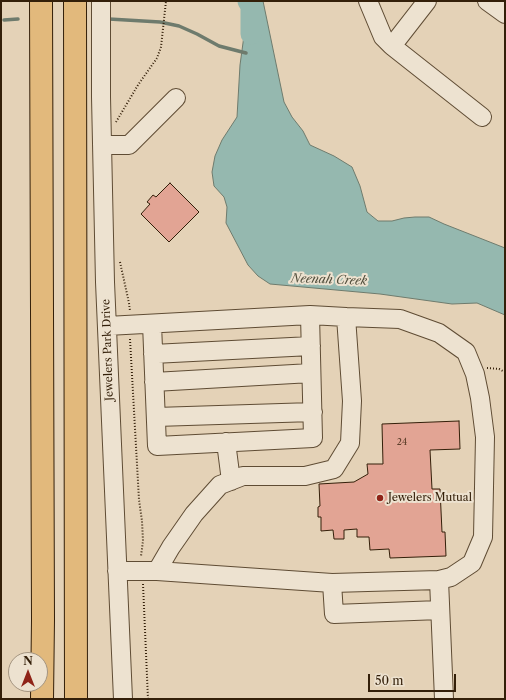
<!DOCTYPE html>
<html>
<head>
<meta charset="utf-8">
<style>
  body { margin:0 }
  #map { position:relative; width:506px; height:700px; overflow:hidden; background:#e4d2b7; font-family:"Libre Caslon Text",serif }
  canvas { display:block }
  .frame { position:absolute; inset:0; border:2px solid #331f09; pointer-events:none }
  .north { position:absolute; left:8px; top:652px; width:40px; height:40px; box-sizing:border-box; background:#ede2d0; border:1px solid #a39480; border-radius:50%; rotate:0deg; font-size:11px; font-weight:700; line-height:16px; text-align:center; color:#331f09 }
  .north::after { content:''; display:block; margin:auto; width:14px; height:18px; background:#8f2418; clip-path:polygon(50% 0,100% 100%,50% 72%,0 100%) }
  .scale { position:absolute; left:368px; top:674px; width:88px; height:18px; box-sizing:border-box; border:2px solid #331f09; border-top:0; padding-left:5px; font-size:12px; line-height:14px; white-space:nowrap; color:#331f09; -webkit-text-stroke:3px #ede2d0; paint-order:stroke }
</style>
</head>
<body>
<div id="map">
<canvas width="506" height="700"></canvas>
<div class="frame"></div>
<div class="north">N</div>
<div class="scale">50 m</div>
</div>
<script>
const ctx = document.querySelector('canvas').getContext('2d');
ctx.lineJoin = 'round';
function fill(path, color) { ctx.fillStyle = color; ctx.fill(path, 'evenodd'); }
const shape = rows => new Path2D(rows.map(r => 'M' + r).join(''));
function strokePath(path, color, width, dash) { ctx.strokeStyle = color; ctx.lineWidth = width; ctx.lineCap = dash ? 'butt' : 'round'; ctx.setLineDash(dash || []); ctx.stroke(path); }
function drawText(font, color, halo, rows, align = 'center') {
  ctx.font = font + ' "Libre Caslon Text",serif'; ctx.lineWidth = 4; ctx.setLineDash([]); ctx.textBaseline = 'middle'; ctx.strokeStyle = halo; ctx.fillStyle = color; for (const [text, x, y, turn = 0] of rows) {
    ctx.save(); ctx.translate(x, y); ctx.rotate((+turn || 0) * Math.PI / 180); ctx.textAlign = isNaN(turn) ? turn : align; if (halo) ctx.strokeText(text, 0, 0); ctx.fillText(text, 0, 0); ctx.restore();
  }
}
const water = shape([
  [261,1,263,1,284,102,292,117,303,131,310,145,334,156,352,167,360,186,367,212,378,221,392,221,404,218,415,217,429,217,444,224,505,248,505,315,477,303,452,304,380,294,270,284,258,276,248,265,226,223,227,207,224,197,214,186,212,172,215,156,222,140,237,117,240,65,248,6,261,1]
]);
fill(water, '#95b8af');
strokePath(water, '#6e7b6d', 1);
strokePath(shape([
  [109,19,160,22,179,26,197,34,219,46,246,53],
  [4,20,18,19]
]), '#6e7b6d', 3.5);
strokePath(shape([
  [248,1,251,6,251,34]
]), '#95b8af', 21);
const building = shape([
  [170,183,199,212,169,242,141,214,150,204,147,202,153,195,156,197,170,183],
  [459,421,460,449,430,450,432,489,440,489,442,532,445,532,446,556,390,558,389,549,370,550,369,537,357,537,357,529,344,530,344,539,334,539,333,530,321,531,321,517,318,517,318,507,320,506,319,484,354,482,368,474,367,464,383,464,382,424,459,421]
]);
fill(building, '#e2a494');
strokePath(building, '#331f09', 1);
const minor = shape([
  [101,1,101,97,105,282,123,699],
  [368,1,383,37,392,46,427,1],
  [487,1,505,14],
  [392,46,482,117],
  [102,145,129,145,176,98],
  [152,324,157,446,313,438,310,315],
  [107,326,310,315,346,317,352,401,350,443,334,469,305,476,243,476,220,485,194,514,171,547,157,571],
  [153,354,311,346],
  [154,382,311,373],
  [156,417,313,412],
  [226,442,231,481],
  [117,571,157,571,332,583,439,580,451,577,472,563,483,537,485,437,480,398,475,374,466,352,439,333,400,319,346,317],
  [439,580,444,699],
  [332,583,334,614,440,610]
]);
const highway = shape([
  [41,1,43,620,42,699],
  [75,1,76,699]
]);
strokePath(minor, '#5f4c34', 20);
strokePath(highway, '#331f09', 24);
strokePath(shape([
  [116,122,138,85,157,58,161,47,166,1],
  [120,262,129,303,130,311],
  [130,339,139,500,142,521,143,541,141,556],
  [487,368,499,369,505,372],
  [143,584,148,699]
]), '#331f09', 2, [1, 2]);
strokePath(minor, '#ede2d0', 18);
strokePath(highway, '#e2b97c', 22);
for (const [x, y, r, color] of [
  [380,498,4,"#8f2418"]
]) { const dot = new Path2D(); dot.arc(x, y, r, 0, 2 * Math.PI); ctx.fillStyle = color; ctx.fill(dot); strokePath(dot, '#ede2d0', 1.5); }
drawText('9px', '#5f402c', null, [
  ["24",402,442]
]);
drawText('11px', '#331f09', '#ede2d0', [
  ["Jewelers Park Drive",108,350,-92]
]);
drawText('11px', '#331f09', '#ede2d0', [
  ["Jewelers Mutual",388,498]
], 'left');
drawText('italic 12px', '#504d3b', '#ede2d0', [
  ["Neenah Creek",329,280,2]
]);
</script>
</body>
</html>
